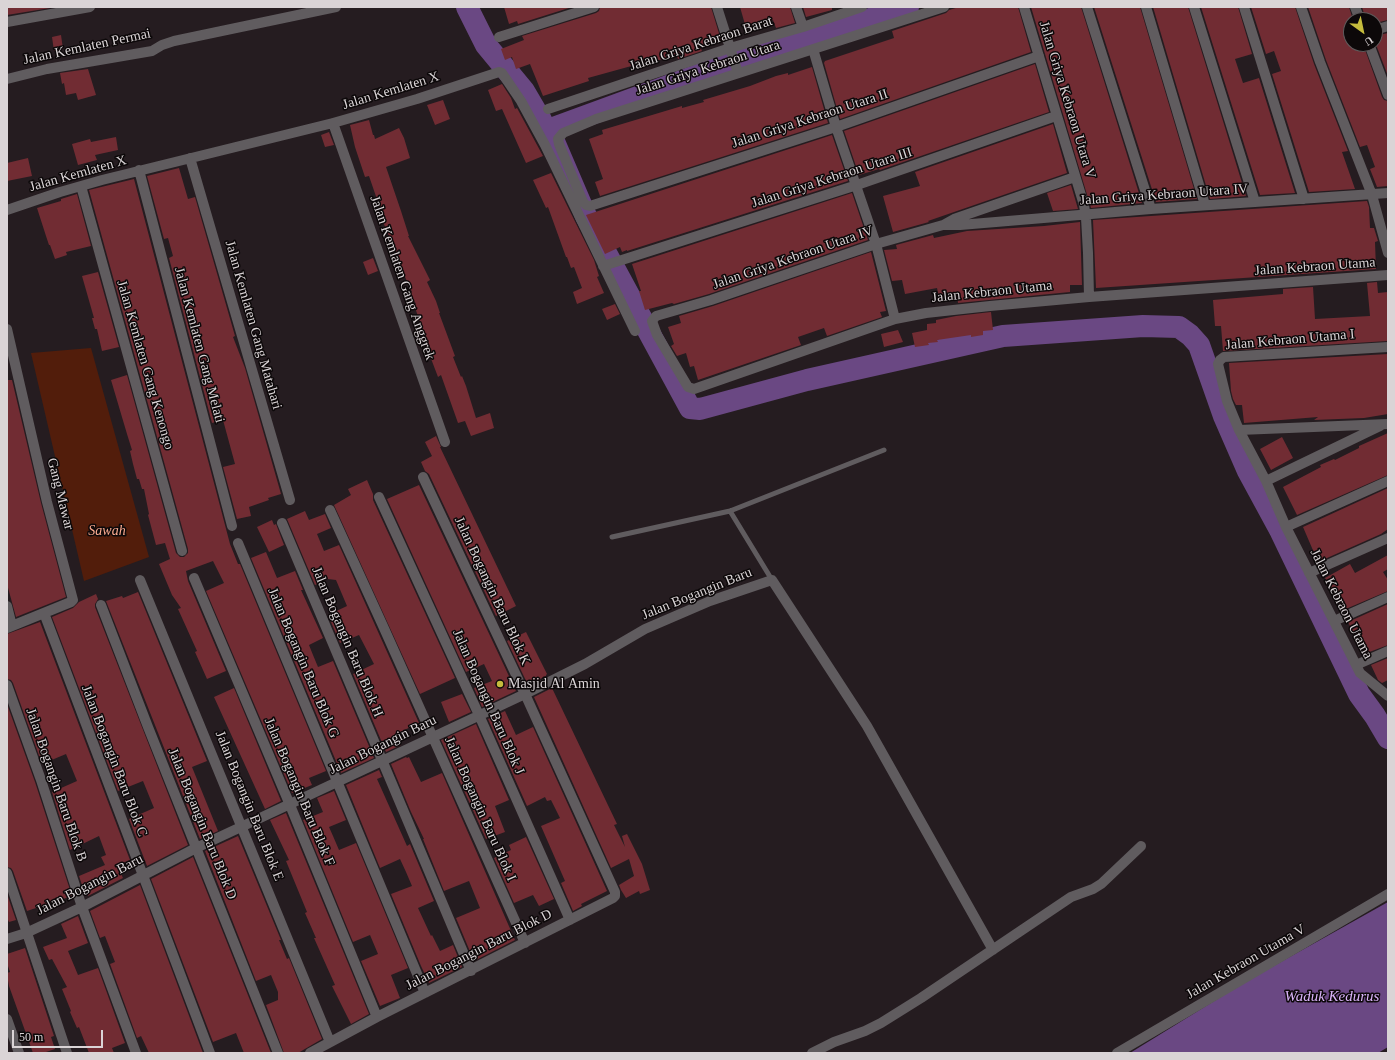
<!DOCTYPE html>
<html>
<head>
<meta charset="utf-8">
<style>
  body { margin:0 }
  #map { position:relative; width:1395px; height:1060px; overflow:hidden; background:#251c20; font-family:"Times New Roman",serif }
  canvas { display:block }
  .frame { position:absolute; inset:0; border:8px solid #dad4d6; pointer-events:none }
  .north { position:absolute; left:1343px; top:12px; width:40px; height:40px; box-sizing:border-box; background:#0c0809; border:1px solid #5e5a5b; border-radius:50%; rotate:147deg; font-size:11px; font-weight:700; line-height:16px; text-align:center; color:#dad4d6 }
  .north::after { content:''; display:block; margin:auto; width:14px; height:18px; background:#c5bc3d; clip-path:polygon(50% 0,100% 100%,50% 72%,0 100%) }
  .scale { position:absolute; left:12px; top:1030px; width:91px; height:18px; box-sizing:border-box; border:2px solid #dad4d6; border-top:0; padding-left:5px; font-size:12px; line-height:14px; white-space:nowrap; color:#dad4d6; -webkit-text-stroke:3px #0c0809; paint-order:stroke }
</style>
</head>
<body>
<div id="map">
<canvas width="1395" height="1060"></canvas>
<div class="frame"></div>
<div class="north">U</div>
<div class="scale">50 m</div>
</div>
<script>
const ctx = document.querySelector('canvas').getContext('2d');
ctx.lineJoin = 'round';
function fill(path, color) { ctx.fillStyle = color; ctx.fill(path, 'evenodd'); }
const shape = rows => new Path2D(rows.map(r => 'M' + r).join(''));
function strokePath(path, color, width, dash) { ctx.strokeStyle = color; ctx.lineWidth = width; ctx.lineCap = dash ? 'butt' : 'round'; ctx.setLineDash(dash || []); ctx.stroke(path); }
function drawText(font, color, halo, rows, align = 'center') {
  ctx.font = font + ' "Times New Roman",serif'; ctx.lineWidth = 3; ctx.setLineDash([]); ctx.textBaseline = 'middle'; ctx.strokeStyle = halo; ctx.fillStyle = color; for (const [text, x, y, turn = 0] of rows) {
    ctx.save(); ctx.translate(x, y); ctx.rotate((+turn || 0) * Math.PI / 180); ctx.textAlign = isNaN(turn) ? turn : align; if (halo) ctx.strokeText(text, 0, 0); ctx.fillText(text, 0, 0); ctx.restore();
  }
}
fill(shape([
  [91,348,149,557,84,581,31,353]
]), '#521d0b');
fill(shape([
  [1388,902,1388,1047,1378,1053,1130,1053,1245,982]
]), '#6a4883');
strokePath(shape([
  [467,7,486,45,524,91,541,120,545,131,553,139,586,216,690,408,700,409,807,380,1003,336,1143,326,1179,327,1190,335,1199,345,1224,416,1248,471,1280,530,1359,694,1375,716,1388,738],
  [545,131,725,65,908,7]
]), '#6a4883', 22);
fill(shape([
  [7,7,50,7,50,8,7,15],
  [504,7,572,7,518,24,517,21,509,24],
  [600,7,711,7,721,40,700,47,702,51,678,59,676,54,654,62,653,60,588,78,589,81,543,96,530,64,516,69,512,57,505,60,501,49,524,40,522,36,596,13,599,11],
  [740,7,790,7,795,23,776,28,773,20,746,28],
  [803,7,832,7,832,10,806,17],
  [959,7,1018,7,1031,52,840,119,824,63,825,61,894,38,892,31,946,13,949,10],
  [1031,7,1081,7,1142,203,1091,208],
  [1094,7,1140,7,1197,199,1156,202],
  [1153,7,1188,7,1246,196,1210,199],
  [1201,7,1238,7,1252,54,1235,59,1243,83,1259,78,1295,193,1260,195],
  [1251,7,1295,7,1314,64,1348,151,1342,152,1355,189,1309,192,1272,74,1281,71,1274,51,1266,54],
  [1308,7,1349,7,1353,20,1351,20,1351,44,1363,44,1382,97,1384,100,1388,101,1388,186,1377,187,1370,169,1375,167,1367,145,1360,147,1326,60],
  [1362,7,1388,7,1388,20,1375,23,1375,20,1366,20],
  [1388,33,1388,76,1375,42,1375,36],
  [61,35,63,49,54,51,52,37],
  [1035,64,1049,112,880,170,879,169,859,175,844,131],
  [812,67,828,123,600,196,595,182,603,179,589,139,603,134,602,130,682,106,682,108,704,102,703,100,750,86,776,76,788,73,788,75],
  [88,69,96,95,78,100,76,93,66,95,64,83,62,84,60,73],
  [502,84,511,98,515,109,517,108,543,156,526,163,502,109,496,111,488,90],
  [443,100,450,119,435,125,427,105],
  [369,120,373,135,374,135,375,139,399,128,404,138,410,158,386,167,401,211,409,236,408,236,430,280,427,282,436,301,440,313,439,313,455,356,453,357,461,377,462,376,466,386,476,418,490,413,494,428,471,436,465,421,458,423,441,375,438,377,430,356,424,333,414,305,416,304,410,293,412,292,399,264,401,263,383,222,379,212,381,211,369,176,365,177,355,147,350,125],
  [1053,124,1067,173,928,221,929,222,893,232,883,196,920,186,915,172],
  [329,132,334,145,325,147,321,135],
  [832,135,848,181,627,251,627,250,622,252,620,247,605,254,586,215],
  [116,137,118,150,95,155,97,160,78,165,72,144,90,139,91,142],
  [28,158,32,176,7,181,7,163],
  [179,168,188,199,195,197,235,336,233,337,245,368,281,494,268,498,269,500,249,507,251,516,237,519,223,467,235,464,223,420,212,423,169,258,173,256,168,238,164,239,147,176],
  [551,173,594,260,599,276,597,277,604,293,577,304,573,292,582,288,574,267,571,268,567,257,566,257,548,207,546,208,533,180],
  [134,179,230,544,238,564,240,564,326,771,309,778,312,785,292,793,206,591,224,583,213,561,186,571,188,581,226,671,207,679,195,652,197,651,178,609,181,608,172,595,159,564,170,559,165,543,156,545,148,515,149,514,144,489,142,489,139,479,137,479,133,464,130,451,132,450,127,434,111,380,127,375,176,553,180,557,184,557,188,553,188,549,89,190],
  [1071,185,1078,209,1053,211,1047,193],
  [852,193,868,240,709,294,674,304,672,303,645,310,639,291,641,291,632,264],
  [77,194,91,246,66,252,67,255,55,259,50,245,49,245,46,236,37,208,61,201,61,199],
  [1367,201,1369,207,1370,228,1374,228,1378,241,1375,242,1376,269,1096,288,1093,220],
  [1080,222,1082,285,1070,285,1070,292,958,303,957,292,939,297,937,288,905,294,902,280,892,281,884,250,897,249,896,245,933,235,934,238,967,231,1044,226],
  [871,252,886,311,880,312,882,317,827,336,824,328,798,337,801,345,698,380,694,366,690,367,686,353,677,356,671,346,674,344,668,327,681,323,679,316,713,306],
  [373,258,378,271,368,275,363,262],
  [98,272,119,347,102,351,97,329,95,329,92,318,94,318,82,276],
  [1377,282,1378,293,1388,292,1388,341,1223,351,1221,326,1215,326,1213,300,1283,294,1283,289,1313,287,1315,319,1370,316,1367,283],
  [615,304,620,314,607,320,602,309],
  [991,312,993,330,983,331,983,335,971,337,971,335,937,340,938,342,928,343,929,345,915,347,912,333,927,330,927,324,936,323,936,320,956,316],
  [898,330,903,342,884,347,881,334],
  [1388,354,1388,414,1364,418,1314,420,1318,417,1244,423,1242,405,1236,405,1233,399,1231,391,1229,363],
  [7,380,12,380,41,503,66,597,16,617,7,584],
  [1388,433,1388,475,1297,515,1283,487,1321,467,1320,465,1334,459,1335,460,1359,448,1359,446],
  [436,436,441,447,440,447,516,606,496,616,429,474,425,471,421,462,432,456,425,442],
  [1282,437,1293,458,1271,470,1260,449],
  [367,480,373,494,373,500,455,678,420,694,334,505,351,495,348,489],
  [419,485,516,691,482,707,474,688,492,681,484,664,466,672,387,499],
  [1388,488,1388,529,1381,534,1318,562,1303,527],
  [305,511,309,520,325,514,331,528,317,534,324,551,339,545,419,723,396,734,401,745,386,752,353,674,374,664,359,635,340,643,328,615,347,606,336,580,328,579,315,585,287,519],
  [272,520,274,525,276,524,284,545,269,552,257,527],
  [266,552,277,578,295,571,303,590,301,590,323,638,309,645,313,655,318,667,333,661,374,758,341,773,251,558],
  [1388,555,1388,569,1383,572,1388,580,1388,591,1341,611,1332,590,1325,578,1350,564,1355,573],
  [138,592,207,761,192,767,218,831,200,839,106,601,122,596,123,598],
  [96,594,98,599,95,604,95,607,188,845,147,866,129,819,154,808,143,781,118,791,52,617,73,608,79,602],
  [1388,604,1388,645,1364,654,1348,622],
  [40,622,130,860,117,865,123,878,88,896,86,891,84,891,79,876,105,865,101,857,106,855,99,836,70,850,52,792,77,781,66,754,42,764,13,683,11,680,7,679,7,634],
  [526,632,547,674,546,675,546,676,528,685,507,641],
  [1388,658,1388,680,1382,683,1378,680,1371,665],
  [234,688,281,801,265,809,214,697],
  [552,688,617,824,614,825,625,847,622,836,627,834,642,864,650,890,640,894,639,891,626,898,621,890,619,885,634,876,629,859,611,868,534,697],
  [462,694,471,712,449,722,441,702],
  [7,704,35,782,72,896,27,911,13,871,11,868,7,867],
  [505,711,516,735,533,727,607,891,581,904,582,906,573,911,561,883,565,881,541,826,560,818,551,800,547,801,545,797,527,806,488,719],
  [476,724,509,800,495,806,505,832,486,839,441,740],
  [406,757,407,758,409,757,421,782,442,773,515,940,474,961,456,918,480,908,469,881,444,891,423,839,424,839,411,812,391,764],
  [379,770,382,777,377,779,407,846,410,844,434,901,418,908,431,936,432,935,440,951,453,945,462,967,429,983,421,966,391,894,412,886,406,872,400,859,380,868,346,785],
  [334,791,346,820,329,827,333,836,339,850,356,843,408,968,391,975,400,998,380,1006,361,961,378,954,370,935,353,942,303,820,323,812,317,798],
  [286,813,369,1014,351,1024,332,986,335,985,314,938,316,938,305,913,307,912,286,861,289,860,270,820],
  [238,836,281,940,279,940,287,959,289,958,322,1039,298,1053,284,1053,266,1005,278,1000,278,992,271,975,256,981,205,851],
  [526,837,554,899,539,906,533,895,514,903,494,858,511,850,509,845],
  [193,857,271,1053,244,1053,236,1033,213,1042,151,879],
  [140,885,203,1053,149,1053,141,1036,137,1038,110,964,115,962,105,936,100,938,90,911],
  [7,894,16,920,9,922,7,918],
  [78,916,88,943,68,951,78,975,98,968,125,1043,112,1048,114,1053,89,1053,79,1027,77,1028,70,1012,71,1011,62,989,67,987,52,959,49,960,43,947,67,938,61,924],
  [25,948,54,1036,51,1037,55,1049,43,1053,33,1053,9,986,7,975,7,973,10,972,7,963,7,954]
]), '#712c33');
strokePath(shape([
  [730,511,772,580],
  [612,537,730,511,884,450]
]), '#605c5f', 5);
strokePath(shape([
  [717,7,738,73],
  [796,7,803,27],
  [944,7,596,119,563,133,558,139,559,144,583,202,586,205,590,206,836,127,1039,56],
  [1024,7,1084,205,1086,218,1088,253,1089,297],
  [1087,7,1151,209],
  [1146,7,1205,205],
  [1194,7,1255,202],
  [1244,7,1304,199],
  [1301,7,1320,62,1372,195,1388,253],
  [1355,7,1360,20],
  [7,22,90,7],
  [1375,30,1388,26],
  [499,37,594,7],
  [1369,44,1388,95],
  [813,49,836,127,876,244,895,319],
  [7,79,47,69,152,51,162,45,174,41,336,7],
  [548,109,730,48,803,27,862,7],
  [333,123,445,442],
  [190,158,290,500],
  [139,170,232,526],
  [81,186,182,551],
  [1388,193,1151,209,960,225,943,225,876,244,711,300,656,316,652,321,657,335,688,387,694,389,895,319,926,313,990,306,1089,297,1388,275],
  [7,210,60,192,102,180,333,123,417,99,499,72,502,73,521,101,545,145,635,331],
  [945,224,954,219,1075,177],
  [603,266,857,185,1056,116],
  [7,329,47,502,73,600,71,602,7,628],
  [1388,347,1224,357,1220,360,1218,364,1227,401,1239,430,1266,481,1286,527,1349,651,1360,673,1388,696],
  [1239,430,1388,424],
  [1266,481,1380,426],
  [379,497,479,715,570,920],
  [330,510,383,626,525,943],
  [282,523,471,971],
  [1286,527,1388,481],
  [238,543,425,993],
  [1309,573,1388,538],
  [194,578,290,805,377,1017],
  [140,580,330,1042],
  [101,605,148,727,278,1053],
  [7,606,12,626],
  [44,613,210,1053],
  [1334,621,1388,597],
  [1356,665,1388,651],
  [7,685,41,780,82,907,136,1053],
  [7,873,67,1053],
  [7,939,26,933,82,907,196,848,525,694,585,664,645,629,710,601,772,580,867,726,993,950],
  [7,1019,19,1053],
  [310,1053,377,1017,613,898,615,896,615,892,525,694,423,477],
  [812,1053,834,1042,865,1031,881,1023,921,998,1071,897,1093,889,1101,884,1141,846],
  [1117,1053,1388,894]
]), '#605c5f', 10);
for (const [x, y, r, color] of [
  [500,684,4,"#c5bc3d"]
]) { const dot = new Path2D(); dot.arc(x, y, r, 0, 2 * Math.PI); ctx.fillStyle = color; ctx.fill(dot); strokePath(dot, '#0c0809', 1.5); }
drawText('14px', '#dad4d6', '#0c0809', [
  ["Jalan Griya Kebraon Barat",701,44,-18],
  ["Jalan Kemlaten Permai",87,47,-12],
  ["Jalan Griya Kebraon Utara",708,68,-18],
  ["Jalan Kemlaten X",391,91,-17],
  ["Jalan Griya Kebraon Utara V",1067,100,73],
  ["Jalan Griya Kebraon Utara II",810,119,-18],
  ["Jalan Kemlaten X",78,174,-16],
  ["Jalan Griya Kebraon Utara III",832,178,-18],
  ["Jalan Griya Kebraon Utara IV",1164,195,-4],
  ["Jalan Griya Kebraon Utara IV",793,258,-19],
  ["Jalan Kebraon Utama",1315,267,-4],
  ["Jalan Kemlaten Gang Anggrek",402,278,71],
  ["Jalan Kebraon Utama",992,292,-6],
  ["Jalan Kemlaten Gang Matahari",253,325,74],
  ["Jalan Kebraon Utama I",1290,340,-5],
  ["Jalan Kemlaten Gang Melati",199,345,75],
  ["Jalan Kemlaten Gang Kenongo",145,365,74],
  ["Gang Mawar",60,494,76],
  ["Jalan Bogangin Baru Blok K",492,591,65],
  ["Jalan Bogangin Baru",697,594,-22],
  ["Jalan Kebraon Utama",1341,604,63],
  ["Jalan Bogangin Baru Blok H",347,642,67],
  ["Jalan Bogangin Baru Blok G",303,663,67],
  ["Jalan Bogangin Baru Blok J",488,702,66],
  ["Jalan Bogangin Baru",383,745,-26],
  ["Jalan Bogangin Baru Blok C",114,761,69],
  ["Jalan Bogangin Baru Blok B",56,785,71],
  ["Jalan Bogangin Baru Blok F",299,792,67],
  ["Jalan Bogangin Baru Blok E",249,806,68],
  ["Jalan Bogangin Baru Blok I",480,809,66],
  ["Jalan Bogangin Baru Blok D",202,824,68],
  ["Jalan Bogangin Baru",90,885,-27],
  ["Jalan Bogangin Baru Blok D",479,950,-27],
  ["Jalan Kebraon Utama V",1246,962,-30]
]);
drawText('italic 14px', '#fbaa90', '#0c0809', [
  ["Sawah",107,531]
]);
drawText('14px', '#dad4d6', '#0c0809', [
  ["Masjid Al Amin",508,684]
], 'left');
drawText('italic 15px', '#dab4f9', '#0c0809', [
  ["Waduk Kedurus",1332,997]
]);
</script>
</body>
</html>
